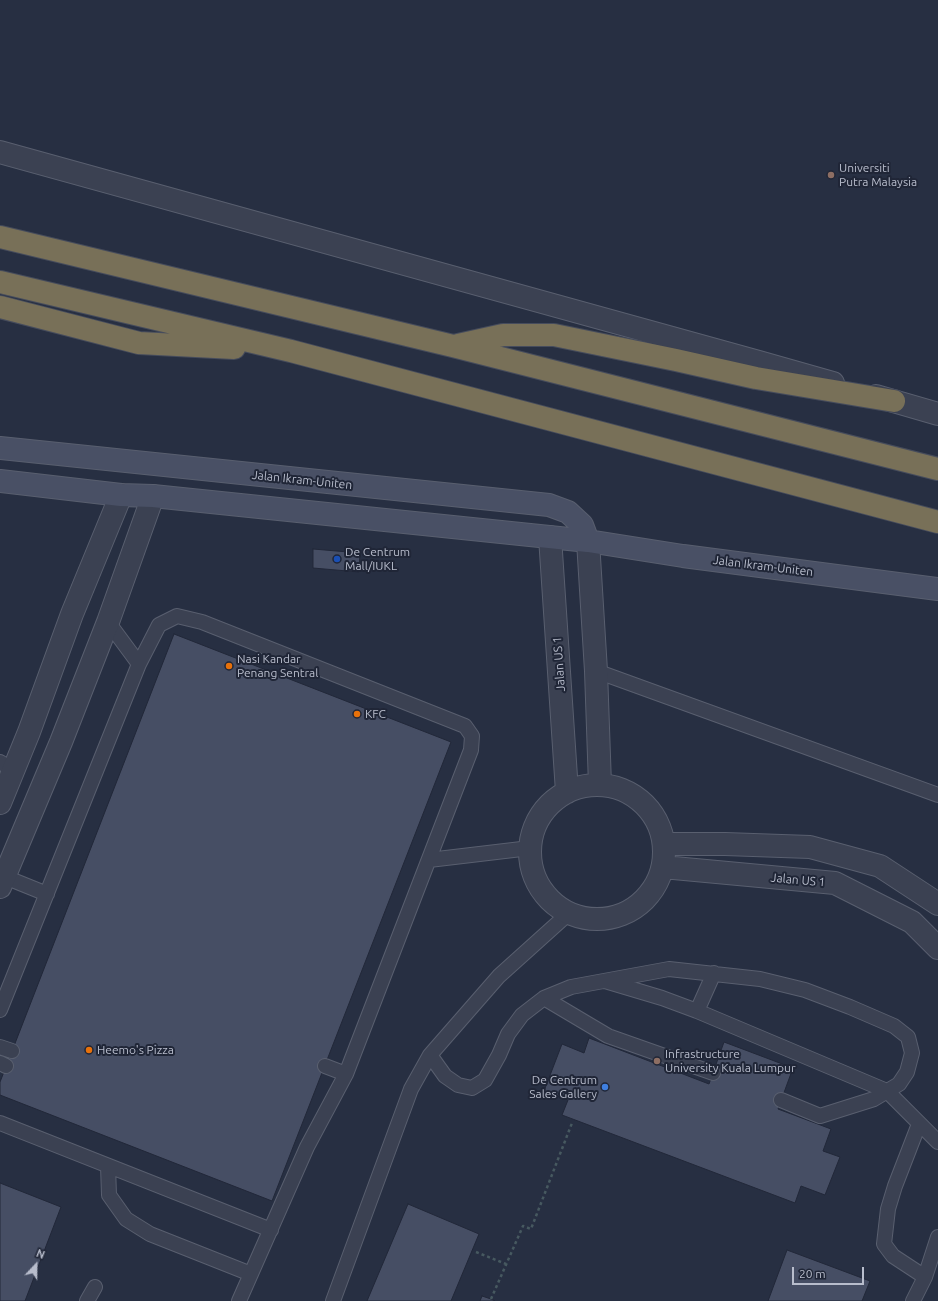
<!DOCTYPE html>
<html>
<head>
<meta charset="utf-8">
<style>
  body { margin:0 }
  #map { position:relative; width:938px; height:1301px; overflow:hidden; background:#272f42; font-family:Ubuntu,sans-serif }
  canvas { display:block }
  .north { position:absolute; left:16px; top:1245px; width:40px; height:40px; -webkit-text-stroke:3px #202637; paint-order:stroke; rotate:22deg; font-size:11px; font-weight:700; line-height:16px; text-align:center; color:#b8bdcc }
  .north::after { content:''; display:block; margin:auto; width:14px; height:18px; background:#b8bdcc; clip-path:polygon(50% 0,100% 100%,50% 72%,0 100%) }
  .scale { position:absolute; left:792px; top:1267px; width:72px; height:18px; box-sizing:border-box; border:2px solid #b8bdcc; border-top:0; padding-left:5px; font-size:12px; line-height:14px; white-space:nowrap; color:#b8bdcc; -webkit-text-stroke:3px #202637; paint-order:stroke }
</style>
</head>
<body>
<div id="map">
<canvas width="938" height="1301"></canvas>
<div class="north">N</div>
<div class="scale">20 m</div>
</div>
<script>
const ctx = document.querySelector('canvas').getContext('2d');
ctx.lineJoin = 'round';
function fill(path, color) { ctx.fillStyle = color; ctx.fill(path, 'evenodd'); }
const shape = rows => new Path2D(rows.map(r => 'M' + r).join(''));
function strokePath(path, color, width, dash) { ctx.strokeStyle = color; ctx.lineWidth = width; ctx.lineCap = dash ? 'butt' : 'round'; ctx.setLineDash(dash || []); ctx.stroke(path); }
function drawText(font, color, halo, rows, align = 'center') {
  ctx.font = font + ' Ubuntu,sans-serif'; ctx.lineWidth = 4; ctx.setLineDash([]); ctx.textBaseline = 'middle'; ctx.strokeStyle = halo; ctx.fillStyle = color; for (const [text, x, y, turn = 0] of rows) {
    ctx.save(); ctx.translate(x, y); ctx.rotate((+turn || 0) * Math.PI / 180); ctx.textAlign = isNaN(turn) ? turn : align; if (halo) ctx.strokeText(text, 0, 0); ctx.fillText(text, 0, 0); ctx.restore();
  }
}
const building = shape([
  [313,549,360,553,359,572,313,568,313,549],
  [174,634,451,742,272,1201,0,1095,0,1082,174,634],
  [589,1038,709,1084,724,1042,793,1068,778,1109,831,1129,823,1151,840,1157,825,1195,801,1186,795,1203,562,1115,568,1100,544,1091,562,1044,584,1053,589,1038],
  [0,1183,61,1207,25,1301,0,1301,0,1183],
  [408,1204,479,1234,451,1301,367,1301,408,1204],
  [787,1250,870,1281,862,1301,768,1301,787,1250],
  [482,1296,491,1299,495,1301,480,1301,482,1296]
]);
fill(building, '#464e64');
strokePath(building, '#222839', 1);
const service = shape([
  [108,622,139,664],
  [596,671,938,795],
  [0,762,13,770],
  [429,860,530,848],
  [0,875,47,894],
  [605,981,662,998,697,1011,887,1091,938,1142],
  [544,998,608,1036,713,1073],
  [0,1010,139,664,159,625,177,616,202,622,465,726,472,736,471,750,346,1074,307,1147,239,1301],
  [697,1011,714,973],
  [0,1047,12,1051],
  [430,1055,445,1076,458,1085,472,1088,485,1080,499,1055,508,1034,522,1015,544,998,571,987,669,969,760,979,805,990,850,1007,894,1026,908,1037,912,1053,907,1072,899,1084,874,1099,820,1116,781,1100],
  [0,1063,6,1066],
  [325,1066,346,1074],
  [0,1123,271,1230],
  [919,1124,895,1186,888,1209,884,1244,893,1256,925,1277],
  [108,1166,109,1195,126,1219,150,1234,251,1274],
  [87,1301,95,1287],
  [333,1301,411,1089,430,1055,499,976,569,913],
  [913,1301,925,1277,938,1237]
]);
const minor = shape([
  [0,152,759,362,833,383],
  [876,396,938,414],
  [550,537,567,792],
  [588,541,596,671,600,785],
  '530 852a67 67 0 1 1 134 0a67 67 0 1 1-134 0Z',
  [0,803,29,732,72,614,121,495],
  [664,844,725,844,810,847,880,866,938,904],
  [663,867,835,883,912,922,938,948],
  [0,887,61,742,108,622,153,496]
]);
const secondary = shape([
  [0,448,549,505,568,512,582,525,588,541],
  [0,481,121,495,153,496,588,541,683,556,938,589]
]);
const motorway = shape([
  [0,237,453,346,938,469],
  [0,282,291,351,938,522],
  [0,307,139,343,234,348],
  [458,345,503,335,554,335,676,360,756,378,894,401]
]);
strokePath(service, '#595f6f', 16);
strokePath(minor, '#595f6f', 24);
strokePath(secondary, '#595f6f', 24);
strokePath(motorway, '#464c5c', 24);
strokePath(shape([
  [476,1252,506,1264],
  [491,1299,523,1226,531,1229,572,1123]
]), '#475960', 2.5, [3, 3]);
strokePath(service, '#3b4152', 14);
strokePath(minor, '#3b4152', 22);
strokePath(secondary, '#495065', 22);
strokePath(motorway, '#787058', 22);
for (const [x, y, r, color] of [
  [831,175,4,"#8d6e63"],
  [337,559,4,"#1a4fb4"],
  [229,666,4,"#e8710a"],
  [357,714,4,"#e8710a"],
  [89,1050,4,"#e8710a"],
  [657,1061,4,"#8d6e63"],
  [605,1087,4,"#3f7fe0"]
]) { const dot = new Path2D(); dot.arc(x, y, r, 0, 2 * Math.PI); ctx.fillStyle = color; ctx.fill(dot); strokePath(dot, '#202637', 1.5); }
drawText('12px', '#b8bdcc', '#202637', [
  ["Universiti",839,168],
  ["Putra Malaysia",839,182],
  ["De Centrum",345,552],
  ["Mall/IUKL",345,566],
  ["Nasi Kandar",237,659],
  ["Penang Sentral",237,673],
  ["KFC",365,714],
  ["Heemo's Pizza",97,1050],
  ["Infrastructure",665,1054],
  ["University Kuala Lumpur",665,1068],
  ["De Centrum",597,1080,"right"],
  ["Sales Gallery",597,1094,"right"]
], 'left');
drawText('12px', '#b8bdcc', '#202637', [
  ["Jalan Ikram-Uniten",302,480,6],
  ["Jalan Ikram-Uniten",763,566,7],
  ["Jalan US 1",559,664,-94],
  ["Jalan US 1",798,880,5]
]);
</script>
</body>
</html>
